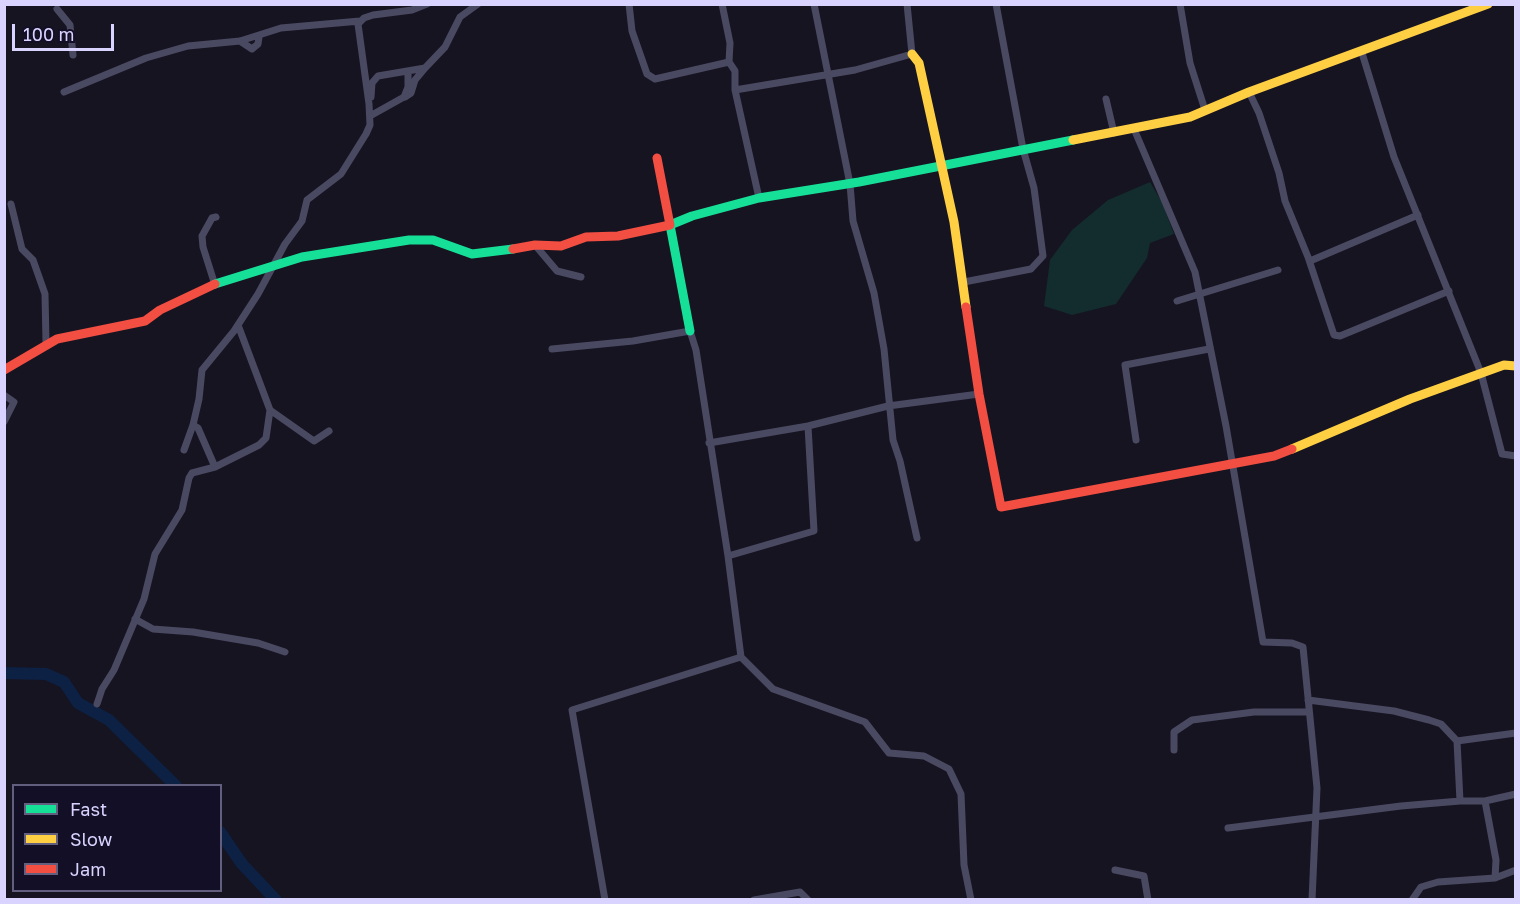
<!DOCTYPE html>
<html>
<head>
<meta charset="utf-8">
<style>
  body { margin:0 }
  #map { position:relative; width:1520px; height:904px; overflow:hidden; background:#161421; font-family:"Golos Text",sans-serif }
  canvas { display:block }
  .frame { position:absolute; inset:0; border:6px solid #d9d4ff; pointer-events:none }
  .legend { position:absolute; left:12px; top:784px; width:210px; height:108px; box-sizing:border-box; background:#130f26; border:2px solid #625e7d; margin:0; padding:8px 10px; list-style:none; font-size:18px; color:#d9d4ff }
  .legend li { display:flex; align-items:center; gap:12px; height:30px }
  .legend b { width:30px; border:2px solid #625e7d }
  .scale { position:absolute; left:12px; top:24px; width:102px; height:27px; box-sizing:border-box; border:3px solid #d9d4ff; border-top:0; padding-left:8px; font-size:18px; line-height:21px; white-space:nowrap; color:#d9d4ff; -webkit-text-stroke:4px #130f26; paint-order:stroke }
</style>
</head>
<body>
<div id="map">
<canvas width="1520" height="904"></canvas>
<div class="frame"></div>
<ul class="legend">
<li><b style="height:8px;background:#16e098"></b>Fast</li>
<li><b style="height:8px;background:#ffcf43"></b>Slow</li>
<li><b style="height:8px;background:#f24e42"></b>Jam</li>
</ul>
<div class="scale">100 m</div>
</div>
<script>
const ctx = document.querySelector('canvas').getContext('2d');
ctx.lineJoin = 'round';
function fill(path, color) { ctx.fillStyle = color; ctx.fill(path, 'evenodd'); }
const shape = rows => new Path2D(rows.map(r => 'M' + r).join(''));
function strokePath(path, color, width, dash) { ctx.strokeStyle = color; ctx.lineWidth = width; ctx.lineCap = dash ? 'butt' : 'round'; ctx.setLineDash(dash || []); ctx.stroke(path); }
fill(shape([
  [1150,182,1162,202,1174,234,1150,243,1147,258,1116,304,1072,315,1044,306,1050,260,1072,230,1108,200]
]), '#132c2d');
strokePath(shape([
  [4,673,46,674,64,682,78,703,109,720,176,786],
  [220,832,242,864,276,900]
]), '#0d2144', 12);
strokePath(shape([
  [629,4,632,31,647,74,655,79,729,62,735,71,735,90,855,70,912,54,907,4],
  [722,4,730,43,729,62],
  [814,4,850,184,853,221,874,293,884,349,893,440,900,461,917,538],
  [1180,4,1190,63,1205,110],
  [57,9,70,25,73,55],
  [240,41,252,49,258,44,259,37],
  [1362,53,1394,157,1481,373,1502,454,1516,456],
  [735,90,759,198],
  [64,92,146,58,188,46,240,41,281,28,360,21],
  [1249,92,1259,113,1279,173,1285,201,1308,257,1334,335,1340,336,1449,291],
  [371,97,372,83,378,76,425,68,445,47,460,17,478,4],
  [405,97,411,93,415,80,425,68],
  [1106,99,1114,133],
  [370,116,404,97,408,87,408,71],
  [1134,129,1195,272,1226,426,1263,642,1292,643,1303,647,1317,788,1312,900],
  [11,204,22,249,33,260,45,294,46,343],
  [535,245,557,271,581,277],
  [1310,261,1418,215],
  [964,282,1031,269,1043,256,1034,188,1023,149,996,4],
  [215,285,203,247,202,236,212,218,216,217],
  [1177,301,1278,270],
  [238,325,270,410,314,441,329,431],
  [552,349,633,341,690,331,696,350,728,556],
  [4,395,14,402,4,422],
  [1136,440,1125,365,1209,349],
  [709,443,808,426,888,406,979,394],
  [184,450,193,425],
  [215,467,198,428,193,425,199,399,202,370,234,331,258,294,285,244,302,221,307,200,341,174,366,134,370,125,369,104,358,24,364,18,373,15,412,10,427,4],
  [135,619,153,629,193,632,258,643,285,652],
  [741,657,773,689,865,722,889,753,924,756,949,769,961,794,964,865,971,900],
  [1308,700,1394,711,1429,720,1441,724,1457,741,1516,733],
  [97,704,102,689,114,670,144,599,155,554,182,510,189,478,192,473,215,467,259,445,266,438,270,410],
  [1174,750,1174,732,1192,720,1254,712,1309,712],
  [1485,801,1516,794],
  [1228,828,1401,806,1460,801],
  [1115,870,1144,876,1148,900],
  [1495,878,1516,870],
  [605,900,572,710,741,657,728,556,814,531,808,426],
  [754,900,800,892,808,900],
  [1412,900,1421,887,1438,882,1495,878,1496,860,1485,801,1460,801,1457,741]
]), '#4a4962', 7);
strokePath(shape([
  [215,284,302,257,409,240,433,240,472,254,513,249],
  [690,331,670,225,692,216,759,198,859,182,1073,140]
]), '#16e098', 9);
strokePath(shape([
  [912,54,919,63,954,222,966,307],
  [1073,140,1190,117,1249,92,1488,4],
  [1292,449,1410,399,1504,365,1516,366]
]), '#ffcf43', 9);
strokePath(shape([
  [513,249,535,245,561,246,586,237,618,236,670,225,657,158],
  [966,307,979,394,1001,507,1274,456,1292,449],
  [4,370,57,339,145,321,160,310,215,284]
]), '#f24e42', 9);
</script>
</body>
</html>
